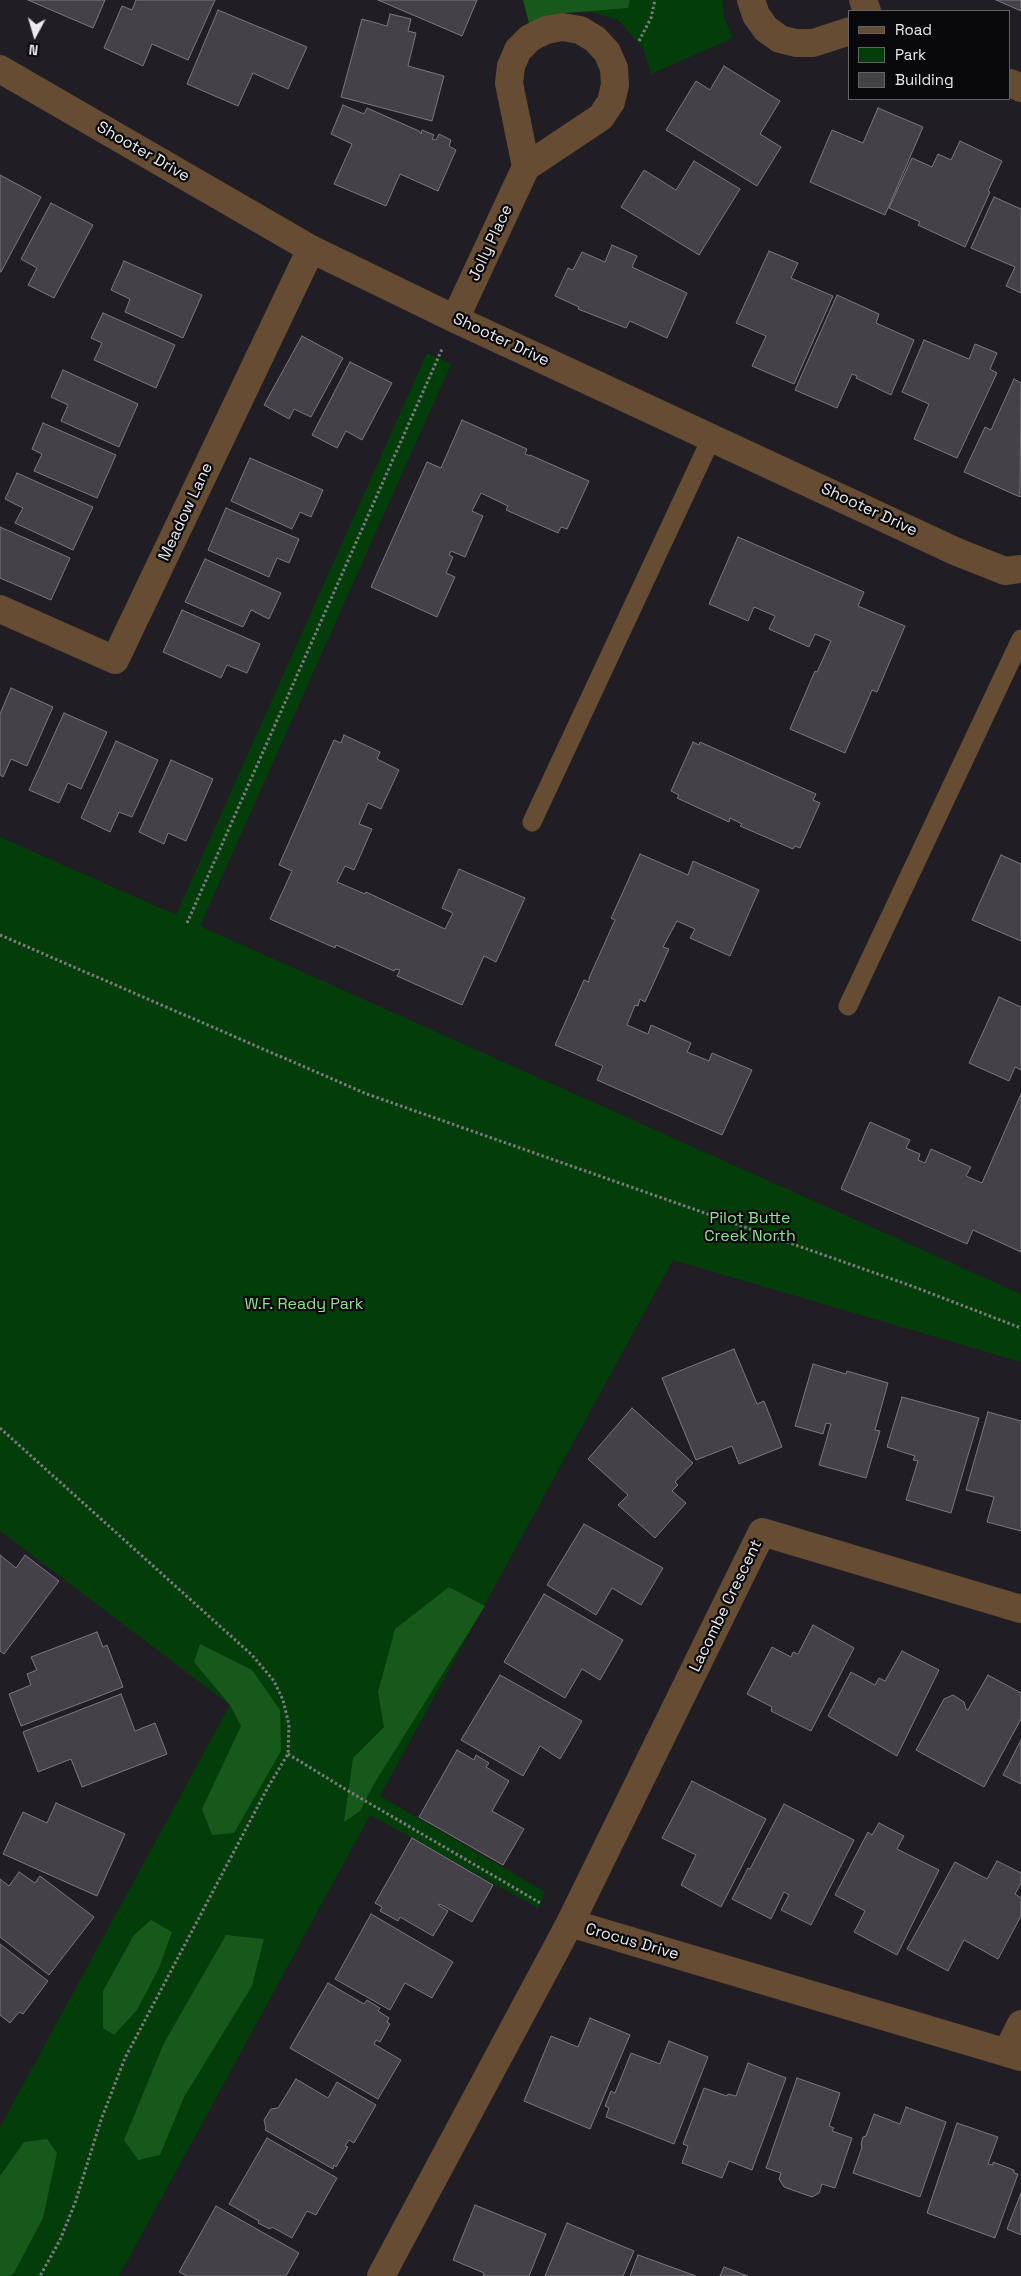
<!DOCTYPE html>
<html>
<head>
<meta charset="utf-8">
<style>
  body { margin:0 }
  #map { position:relative; width:1021px; height:2276px; overflow:hidden; background:#201e24; font-family:"Space Grotesk",sans-serif }
  canvas { display:block }
  .legend { position:absolute; left:848px; top:10px; width:162px; height:90px; box-sizing:border-box; background:#09090b; border:1px solid #646366; margin:0; padding:6px 9px; list-style:none; font-size:15px; color:#edebef }
  .legend li { display:flex; align-items:center; gap:10px; height:25px }
  .legend b { width:25px; border:1px solid #646366 }
  .north { position:absolute; left:10px; top:10px; width:50px; height:50px; -webkit-text-stroke:4px #09090b; paint-order:stroke; rotate:186deg; font-size:14px; font-weight:700; line-height:20px; text-align:center; color:#edebef }
  .north::after { content:''; display:block; margin:auto; width:18px; height:22px; background:#edebef; clip-path:polygon(50% 0,100% 100%,50% 72%,0 100%) }
</style>
</head>
<body>
<div id="map">
<canvas width="1021" height="2276"></canvas>
<ul class="legend">
<li><b style="height:6px;background:#654c33"></b>Road</li>
<li><b style="height:14px;background:#033d09"></b>Park</li>
<li><b style="height:14px;background:#444248"></b>Building</li>
</ul>
<div class="north">N</div>
</div>
<script>
const ctx = document.querySelector('canvas').getContext('2d');
ctx.lineJoin = 'round';
function fill(path, color) { ctx.fillStyle = color; ctx.fill(path, 'evenodd'); }
const shape = rows => new Path2D(rows.map(r => 'M' + r).join(''));
function strokePath(path, color, width, dash) { ctx.strokeStyle = color; ctx.lineWidth = width; ctx.lineCap = dash ? 'butt' : 'round'; ctx.setLineDash(dash || []); ctx.stroke(path); }
function drawText(font, color, halo, rows, align = 'center') {
  ctx.font = font + ' "Space Grotesk",sans-serif'; ctx.lineWidth = 4.5; ctx.setLineDash([]); ctx.textBaseline = 'middle'; ctx.strokeStyle = halo; ctx.fillStyle = color; for (const [text, x, y, turn = 0] of rows) {
    ctx.save(); ctx.translate(x, y); ctx.rotate((+turn || 0) * Math.PI / 180); ctx.textAlign = isNaN(turn) ? turn : align; if (halo) ctx.strokeText(text, 0, 0); ctx.fillText(text, 0, 0); ctx.restore();
  }
}
fill(shape([
  [523,0,723,0,724,18,733,38,651,74,643,48,618,20,584,10,555,14,529,23],
  [427,353,451,364,200,926,1021,1294,1021,1362,673,1260,380,1796,545,1892,538,1908,370,1815,119,2276,0,2276,0,2127,230,1705,0,1531,0,837,176,915]
]), '#033d09');
fill(shape([
  [523,0,630,0,628,8,555,14,529,23],
  [449,1587,485,1606,374,1784,360,1811,344,1822,353,1758,384,1727,378,1692,395,1629],
  [200,1644,252,1670,280,1710,281,1751,234,1833,212,1835,202,1809,241,1726,230,1705,194,1662],
  [151,1920,172,1932,159,1968,137,2010,114,2035,103,2028,103,1991,134,1935],
  [226,1935,264,1939,252,1986,184,2097,160,2155,138,2160,124,2140,164,2043],
  [47,2139,57,2153,43,2218,14,2273,9,2276,0,2276,0,2176,24,2142]
]), '#17581b');
const building = shape([
  [28,0,105,0,93,28,28,0],
  [136,0,215,0,188,60,152,44,143,66,104,48,122,6,132,10,136,0],
  [378,0,477,0,462,36,378,0],
  [996,0,1021,0,1021,11,996,0],
  [218,10,307,47,288,89,253,73,238,106,187,84,218,10],
  [390,14,411,19,408,31,416,33,408,66,444,76,432,121,341,97,362,19,387,26,390,14],
  [724,66,780,101,760,134,781,147,757,186,666,130,696,81,710,90,724,66],
  [343,105,364,114,367,108,419,131,421,134,422,130,434,135,432,139,436,140,439,134,451,140,449,146,456,150,438,191,400,174,386,206,334,184,352,144,331,134,343,105],
  [878,108,923,127,885,215,810,182,832,130,863,143,878,108],
  [960,141,1002,161,988,191,990,192,965,247,918,225,920,222,889,208,912,158,932,167,938,154,951,160,960,141],
  [694,161,740,189,699,255,621,207,644,170,676,190,694,161],
  [0,175,41,197,1,272,0,272,0,175],
  [994,197,1021,209,1021,293,1006,286,1015,267,971,248,994,197],
  [51,203,93,225,54,298,28,285,37,268,21,259,51,203],
  [612,245,637,256,632,267,687,293,667,338,630,321,626,328,578,309,579,307,555,296,568,268,573,270,582,252,605,262,612,245],
  [769,251,798,263,791,278,833,296,794,384,752,366,766,336,736,323,769,251],
  [124,261,202,295,183,338,125,312,130,299,111,290,124,261],
  [837,295,879,314,876,323,914,340,891,395,856,378,857,376,852,374,837,408,795,390,837,295],
  [103,313,175,345,156,388,94,360,102,343,91,338,103,313],
  [302,336,343,358,311,417,294,409,289,419,264,405,302,336],
  [924,340,969,359,975,344,997,353,990,369,997,373,957,458,914,439,929,404,902,392,924,340],
  [350,362,392,383,362,440,346,431,337,448,312,435,350,362],
  [63,370,138,404,119,447,61,421,68,405,51,397,63,370],
  [1014,379,1021,383,1020,497,964,472,985,427,991,430,1014,379],
  [462,420,527,449,525,454,530,456,530,455,589,481,567,529,561,527,558,533,506,510,508,506,481,493,472,511,483,516,465,557,451,551,449,555,453,557,446,573,455,577,437,617,371,587,427,462,441,468,462,420],
  [43,423,116,455,97,498,34,471,42,454,32,449,43,423],
  [250,458,323,490,311,517,300,512,292,529,231,501,250,458],
  [17,473,93,507,73,550,15,523,23,508,5,499,17,473],
  [226,508,299,539,289,563,277,558,269,577,208,550,226,508],
  [0,527,70,558,51,600,0,578,0,527],
  [738,537,864,592,858,606,905,626,877,692,872,690,870,695,845,753,790,729,815,671,817,672,831,641,815,634,809,647,769,629,775,616,754,607,748,621,709,604,738,537],
  [205,559,281,593,269,619,251,610,243,627,185,602,205,559],
  [182,610,260,644,247,673,227,665,221,678,163,652,182,610],
  [11,688,53,707,27,766,11,759,3,777,0,775,0,714,11,688],
  [64,713,107,732,81,789,68,783,59,803,29,790,64,713],
  [344,735,380,752,377,759,399,770,381,809,368,803,359,824,372,829,354,870,345,866,337,882,365,894,366,892,445,929,453,913,442,908,459,869,525,898,496,962,484,956,462,1005,397,976,400,970,395,969,394,971,336,945,335,948,270,919,292,871,279,865,334,740,341,743,344,735],
  [116,741,158,760,132,817,119,812,110,832,81,818,116,741],
  [693,742,699,745,700,742,816,794,813,800,820,803,800,848,795,846,793,849,740,826,742,824,730,818,729,822,677,798,679,795,671,791,693,742],
  [171,760,213,779,186,841,168,833,164,844,139,832,171,760],
  [640,854,688,875,693,861,759,890,730,956,690,938,695,929,677,921,663,947,669,949,645,1002,640,999,638,1006,635,1005,627,1025,648,1034,651,1025,691,1043,687,1052,709,1061,712,1053,752,1070,722,1135,597,1080,603,1066,555,1045,584,980,589,982,589,978,615,920,611,918,613,914,640,854],
  [1001,855,1021,864,1021,941,972,920,1001,855],
  [999,997,1021,1007,1021,1070,1015,1067,1009,1081,969,1063,999,997],
  [1021,1094,1021,1252,973,1230,967,1244,841,1189,870,1122,910,1140,906,1148,920,1154,918,1160,925,1163,931,1149,971,1167,966,1176,982,1183,1021,1094],
  [734,1349,757,1404,764,1401,782,1447,739,1464,732,1446,696,1460,662,1378,734,1349],
  [813,1364,846,1374,847,1371,888,1383,875,1430,880,1431,866,1478,819,1465,831,1424,826,1423,823,1434,795,1426,813,1364],
  [902,1397,979,1418,951,1513,906,1500,918,1461,913,1460,915,1456,887,1447,902,1397],
  [632,1408,693,1463,675,1482,678,1485,672,1491,686,1503,655,1538,618,1505,628,1495,588,1459,632,1408],
  [988,1412,1021,1421,1021,1531,987,1522,994,1497,966,1490,988,1412],
  [584,1524,663,1568,641,1605,612,1588,596,1615,547,1585,584,1524],
  [0,1555,16,1568,25,1555,59,1581,4,1654,0,1651,0,1555],
  [544,1594,623,1640,600,1680,582,1669,565,1698,504,1662,544,1594],
  [813,1625,854,1648,811,1731,771,1711,772,1707,747,1694,772,1647,791,1657,793,1652,798,1654,813,1625],
  [97,1632,103,1647,107,1645,123,1687,21,1726,9,1694,31,1685,27,1674,37,1670,31,1657,97,1632],
  [902,1651,939,1670,897,1756,828,1716,851,1672,875,1685,879,1678,885,1681,902,1651],
  [500,1675,582,1721,560,1759,540,1746,523,1776,461,1740,500,1675],
  [988,1675,1021,1693,1021,1719,984,1787,916,1750,944,1699,953,1695,964,1702,966,1709,968,1710,988,1675],
  [121,1694,135,1731,155,1723,167,1754,82,1787,71,1759,38,1772,23,1732,121,1694],
  [1021,1740,1021,1784,1003,1775,1021,1740],
  [457,1750,474,1760,476,1755,489,1763,486,1767,509,1781,492,1811,524,1829,503,1865,419,1817,457,1750],
  [692,1781,766,1819,721,1907,681,1885,696,1855,662,1838,692,1781],
  [56,1803,125,1834,97,1896,3,1854,23,1812,47,1823,56,1803],
  [784,1804,854,1840,811,1925,781,1910,789,1895,784,1892,771,1919,732,1899,748,1868,750,1869,784,1804],
  [879,1823,904,1836,897,1849,939,1870,897,1955,854,1932,865,1911,835,1895,868,1832,872,1835,879,1823],
  [412,1838,493,1885,472,1922,440,1904,438,1905,448,1911,433,1936,400,1917,398,1921,380,1911,382,1907,375,1903,412,1838],
  [997,1861,1021,1873,1021,1883,1015,1894,1021,1898,1021,1916,998,1959,964,1940,948,1971,907,1949,955,1862,987,1879,997,1861],
  [19,1872,35,1883,40,1876,94,1917,49,1975,0,1937,0,1879,9,1886,19,1872],
  [371,1914,453,1962,432,1998,405,1983,390,2010,335,1979,371,1914],
  [0,1944,48,1981,23,2014,19,2012,10,2023,0,2015,0,1944],
  [328,1983,364,2004,367,2000,380,2008,378,2011,389,2018,387,2022,390,2024,380,2042,376,2040,374,2044,401,2060,378,2099,290,2048,328,1983],
  [590,2018,630,2035,590,2129,524,2101,551,2036,578,2047,590,2018],
  [669,2041,708,2057,674,2144,606,2117,609,2108,605,2106,611,2091,615,2093,631,2053,660,2064,669,2041],
  [748,2063,786,2078,752,2170,729,2161,722,2178,682,2163,688,2146,683,2144,704,2088,727,2096,728,2094,736,2096,748,2063],
  [797,2078,840,2093,829,2126,834,2128,832,2131,852,2138,835,2188,822,2184,819,2193,812,2197,784,2187,779,2179,781,2173,766,2168,797,2078],
  [296,2079,328,2098,337,2082,376,2105,354,2143,349,2140,345,2146,348,2147,336,2167,334,2165,333,2169,265,2130,266,2128,264,2120,271,2109,278,2108,296,2079],
  [906,2107,946,2122,920,2197,853,2173,862,2147,861,2144,863,2137,866,2136,874,2114,900,2124,906,2107],
  [957,2123,998,2137,988,2164,993,2165,993,2162,1014,2170,1014,2173,1018,2174,995,2238,927,2213,957,2123],
  [267,2138,337,2178,316,2215,307,2211,292,2238,272,2227,270,2229,258,2223,259,2221,229,2204,267,2138],
  [1021,2193,1021,2235,1007,2229,1021,2193],
  [475,2205,546,2234,529,2276,483,2276,484,2273,453,2260,475,2205],
  [216,2206,299,2253,286,2276,187,2276,179,2272,216,2206],
  [567,2223,634,2251,623,2276,545,2276,567,2223],
  [638,2255,696,2276,630,2276,638,2255],
  [724,2267,729,2269,748,2276,720,2276,724,2267]
]);
fill(building, '#444248');
strokePath(building, '#7b787f', 1);
strokePath(shape([
  [639,41,651,18,655,0],
  [187,923,442,349],
  [0,935,367,1094,909,1285,1021,1328],
  [0,1428,252,1655,274,1681,283,1700,289,1725,288,1754,268,1787,125,2058,101,2120,75,2203,60,2240,40,2276],
  [288,1754,350,1792,542,1904]
]), '#7d7b80', 3, [2.5, 2.5]);
strokePath(shape([
  [532,822,712,437],
  [848,1006,1021,639]
]), '#654c33', 19);
strokePath(shape([
  [751,0,756,15,766,29,780,39,796,43,813,43,850,31],
  [863,0,867,11],
  [0,69,311,249,455,319,957,552,1005,571,1021,569],
  [1010,83,1021,88],
  [455,319,526,167,601,117,611,102,615,85,614,68,607,52,595,39,580,30,562,27,546,30,530,38,518,50,511,66,509,83,526,167],
  [0,609,115,660,311,249],
  [570,1923,762,1532,1021,1609],
  [1007,2052,1021,2024],
  [381,2276,570,1923,1021,2057]
]), '#654c33', 28);
drawText('16px', '#edebef', '#09090b', [
  ["Shooter Drive",143,152,30],
  ["Jolly Place",491,243,-65],
  ["Shooter Drive",501,340,25],
  ["Shooter Drive",869,510,25],
  ["Meadow Lane",186,512,-65],
  ["Lacombe Crescent",726,1606,-64],
  ["Crocus Drive",632,1942,16]
]);
drawText('16px', '#8fe58f', '#09090b', [
  ["Pilot Butte",750,1219],
  ["Creek North",750,1237],
  ["W.F. Ready Park",304,1305]
]);
</script>
</body>
</html>
